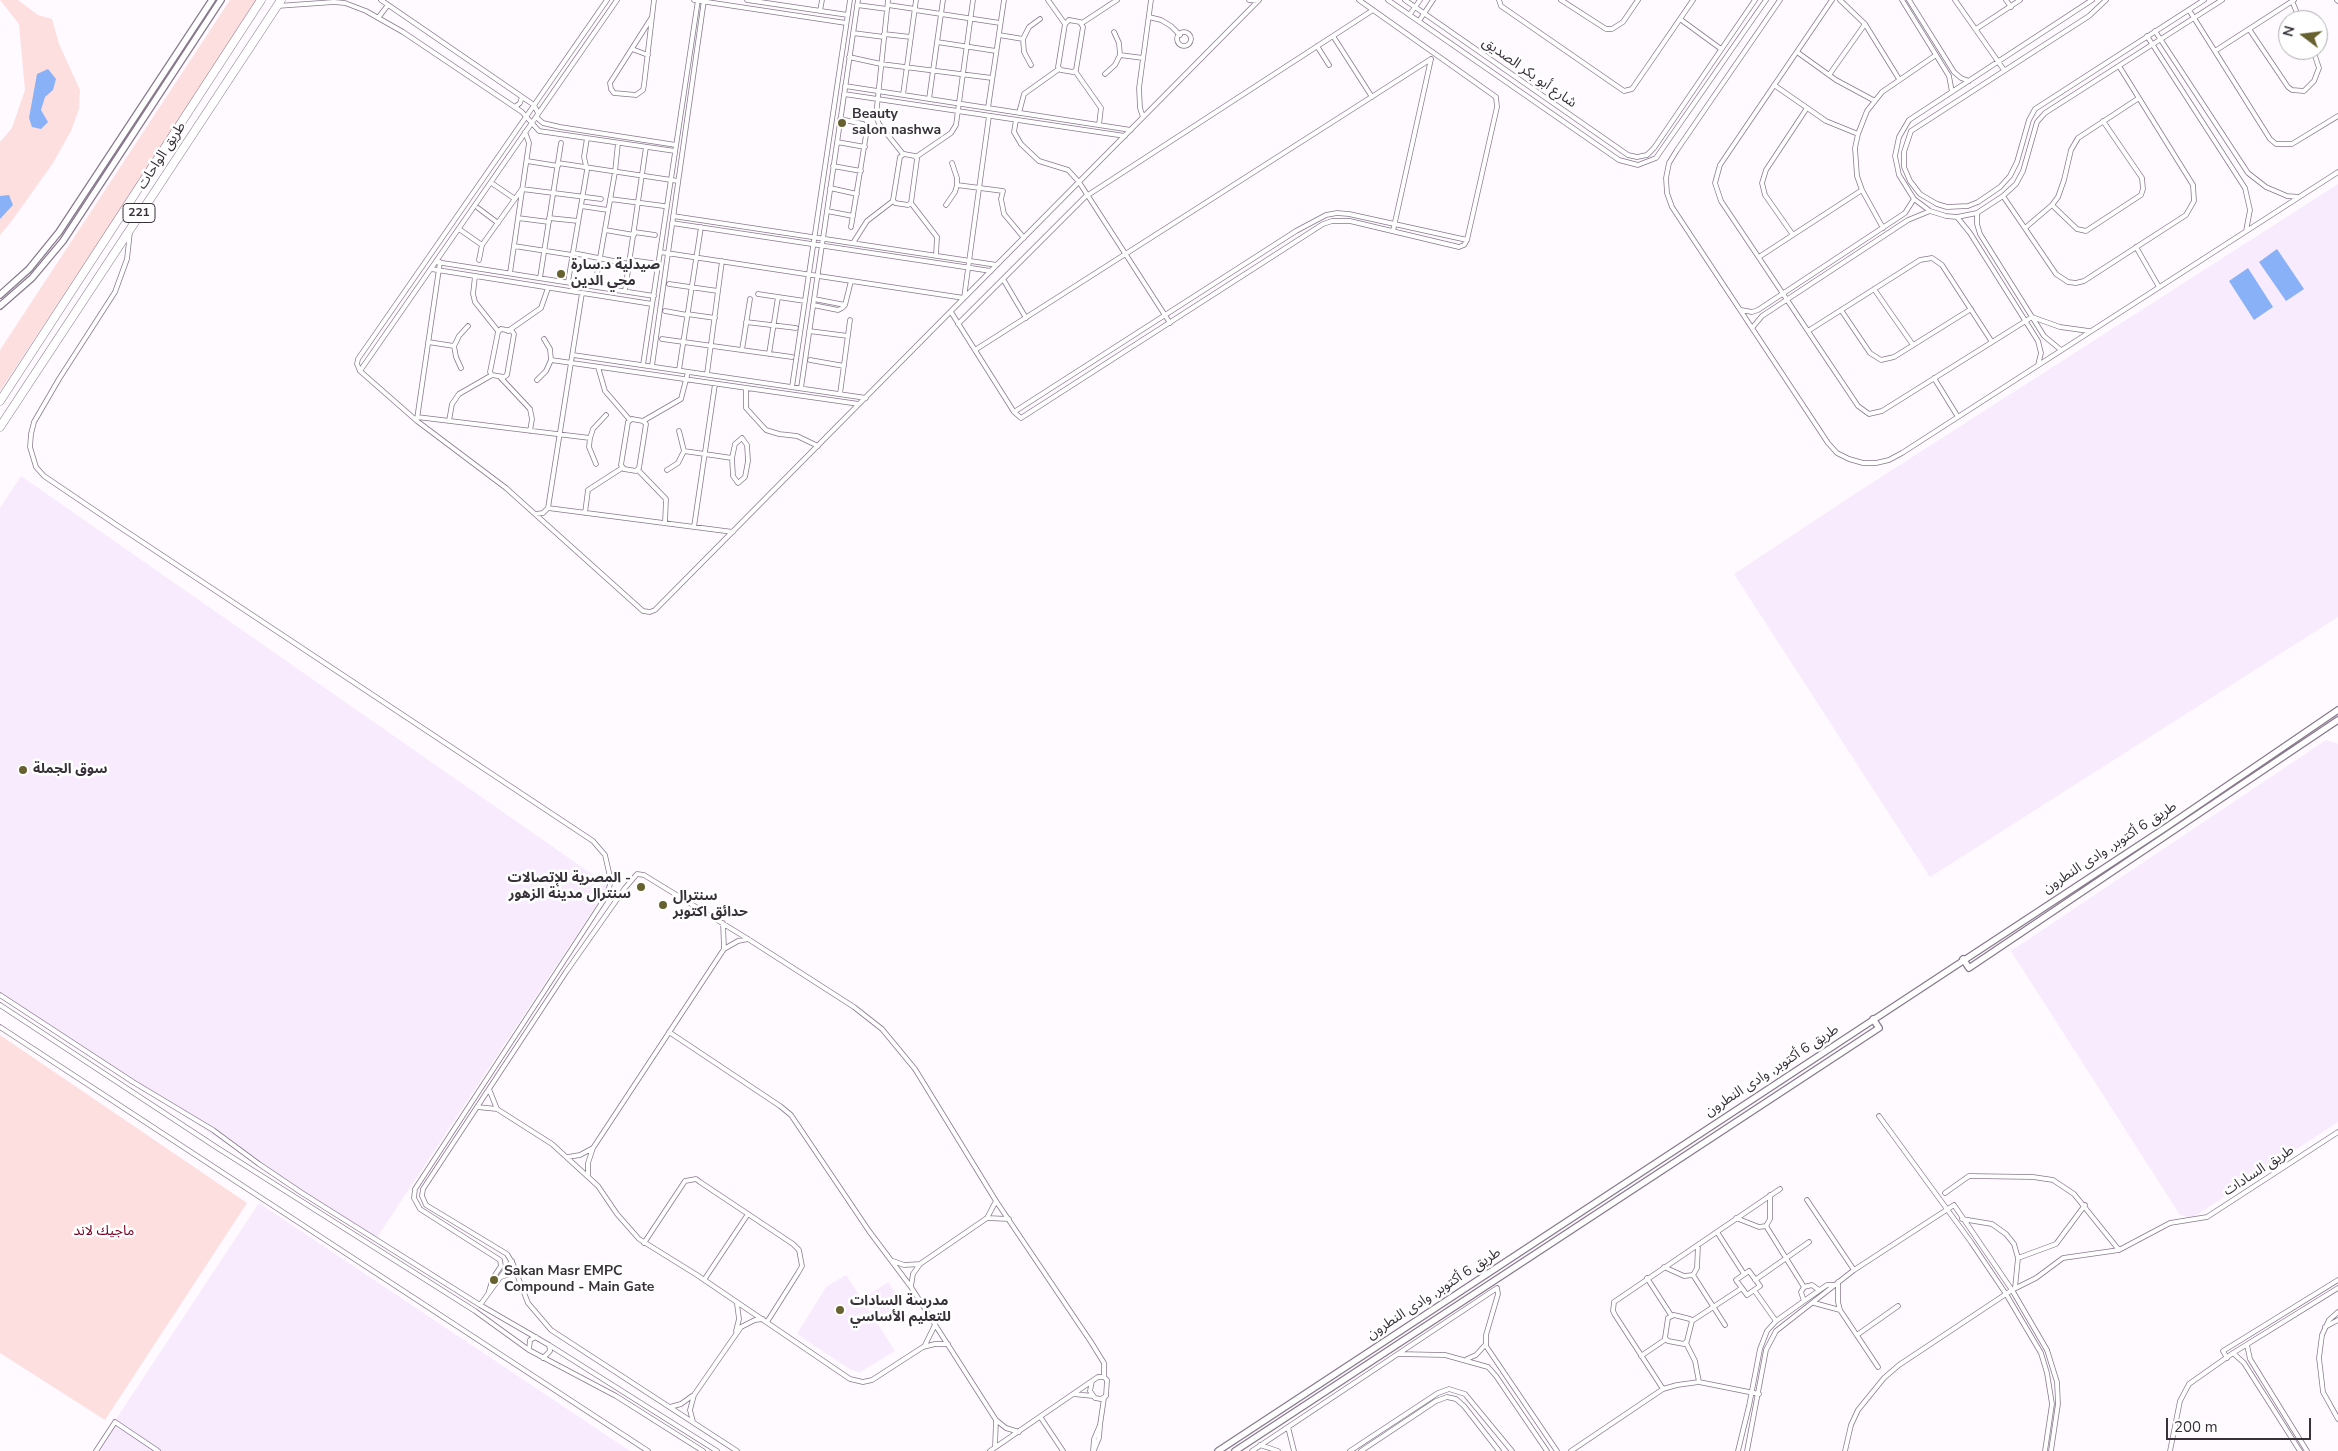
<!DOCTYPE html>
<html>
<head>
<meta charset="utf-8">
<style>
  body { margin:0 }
  #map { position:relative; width:2338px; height:1451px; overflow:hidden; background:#fefaff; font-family:"Nunito Sans",sans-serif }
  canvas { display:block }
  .north { position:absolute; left:2278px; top:10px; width:50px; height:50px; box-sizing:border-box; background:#fff; border:1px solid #afadb0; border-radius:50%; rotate:285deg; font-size:14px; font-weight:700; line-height:20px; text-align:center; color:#38313a }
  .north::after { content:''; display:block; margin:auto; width:18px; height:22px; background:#66612e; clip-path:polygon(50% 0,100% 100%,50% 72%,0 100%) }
  .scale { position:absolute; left:2166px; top:1418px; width:145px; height:22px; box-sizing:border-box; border:2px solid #38313a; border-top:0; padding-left:6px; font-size:15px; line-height:18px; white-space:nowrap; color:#38313a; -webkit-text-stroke:4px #fff; paint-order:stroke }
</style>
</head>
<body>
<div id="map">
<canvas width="2338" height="1451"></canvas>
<div class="north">N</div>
<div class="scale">200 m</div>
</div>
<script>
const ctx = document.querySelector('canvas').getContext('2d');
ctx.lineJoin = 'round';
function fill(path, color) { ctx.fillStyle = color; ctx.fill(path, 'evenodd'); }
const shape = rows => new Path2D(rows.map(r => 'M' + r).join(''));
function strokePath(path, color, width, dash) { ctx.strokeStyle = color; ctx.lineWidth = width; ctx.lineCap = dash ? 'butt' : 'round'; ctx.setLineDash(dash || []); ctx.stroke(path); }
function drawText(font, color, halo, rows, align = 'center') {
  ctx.font = font + ' "Nunito Sans","Noto Sans Arabic",sans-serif'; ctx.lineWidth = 5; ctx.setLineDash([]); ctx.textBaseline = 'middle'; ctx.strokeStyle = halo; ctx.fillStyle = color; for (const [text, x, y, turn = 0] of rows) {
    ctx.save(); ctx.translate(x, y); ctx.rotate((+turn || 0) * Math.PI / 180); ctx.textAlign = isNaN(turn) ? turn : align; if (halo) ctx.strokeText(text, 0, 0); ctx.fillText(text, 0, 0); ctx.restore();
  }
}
fill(shape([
  [2338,184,2338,617,1930,877,1734,574,1850,497],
  [21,476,609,886,374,1242,0,993,0,508],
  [2326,740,2338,744,2338,1122,2192,1218,2180,1215,2011,951],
  [259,1203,630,1451,95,1451],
  [846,1275,895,1351,860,1372,851,1370,797,1334,826,1287],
  [888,1282,902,1305,881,1319,866,1297]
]), '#f9ebfe');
fill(shape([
  [0,0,18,0,38,15,52,19,59,44,80,90,79,109,71,131,53,163,11,222,0,235,0,142,12,128,25,90,19,24],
  [230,0,258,0,0,391,0,350],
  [0,1035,247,1203,105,1420,0,1353]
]), '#fedfe0');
fill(shape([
  [48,69,56,79,53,90,45,97,41,110,48,122,41,129,32,127,29,118,37,74],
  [9,195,13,205,0,219,0,196],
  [2277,249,2304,289,2286,301,2259,262],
  [2248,268,2273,307,2254,320,2229,281]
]), '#88b1f8');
const street = shape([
  [381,0,534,105,538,113],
  [607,0,358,359,357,364,360,371,417,421,506,488,643,611,650,612,655,610,1259,0],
  [694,0,846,23],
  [747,0,848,15],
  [888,0,876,116,879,124,903,154],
  [1048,0,1065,24],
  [1249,0,1258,1],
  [1388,0,1619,160,1638,165,1656,158,1766,0],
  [1405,0,1628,155,1637,157,1647,155,1654,148,1755,0],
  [1499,0,1501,6,1624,91,1632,89,1693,0],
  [1561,0,1606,29,1612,29,1623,22,1638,0],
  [1780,0,1677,150,1669,163,1666,178,1667,193,1672,207,1828,443,1837,453,1849,459,1863,463,1876,463,1889,460,1902,453,2338,172],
  [1832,0,1720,165,1715,183,1721,201,1858,406,1869,414,1882,411,2032,317,2060,327,2089,331],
  [1840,0,1865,24,1899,79],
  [1902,0,1949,76,1952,92],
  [1909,0,1954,72,1961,78,1969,81],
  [1955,0,2004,70],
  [2006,0,2011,7],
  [2092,0,1909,120,1899,137,1895,156,1899,175,1914,199,1930,211,1946,216,1957,217,1977,213,2003,196,2016,184,2023,171,2037,122,2045,113,2222,0],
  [2106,0,2089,16,1911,131,1904,152,1904,167,1910,181,1920,194,1937,204,1947,207,1968,206,1978,202,2000,187,2010,176,2017,162,2029,120,2035,109,2204,0],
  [2337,0,2338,1],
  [2292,1,2300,20],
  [857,5,887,9],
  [888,5,915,9],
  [277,6,334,2,345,3,366,11,403,32,522,112,539,131,675,151],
  [915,10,1000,23],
  [2189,10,2270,139,2276,144,2292,144,2338,116],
  [820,11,822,0],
  [1410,14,1420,0],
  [652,17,610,83,611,89,614,93,636,95,643,90,644,85,654,0],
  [1149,17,1161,20,1171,26,1180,35],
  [378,18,388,5],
  [1680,19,1721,49],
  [1069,20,1080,22,1083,27,1076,70,1073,72,1061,70,1058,67,1065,24,1069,20],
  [1419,21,1433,0],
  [1082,23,1117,0],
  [1976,29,2020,0],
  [2249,29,2288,87,2292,90,2304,91,2314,81,2319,68,2313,50],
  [2155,31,2248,173,2266,187,2287,196,2299,197],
  '1177 39a7 7 0 1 1 14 0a7 7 0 1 1-14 0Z',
  [853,33,884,37],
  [884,34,911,37],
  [999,35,1023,39],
  [1333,36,1372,97],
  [2147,36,2245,188,2250,210,2246,231],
  [937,42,996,51],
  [1317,46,1329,65],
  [632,49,648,55],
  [2215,51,2294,0],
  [1797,52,1836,80,1875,101],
  [1120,55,1143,58],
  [849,57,881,64,992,78],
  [1031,65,1024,52,1023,39,1029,27,1040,19],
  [1075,71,1101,108,1099,125],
  [1105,74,1115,65,1120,55,1119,43,1114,32],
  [1829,75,1865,24],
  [1774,85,1826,121,1858,134],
  [845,86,1131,130],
  [844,94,1125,136],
  [903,95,916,0],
  [929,99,943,0],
  [515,107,520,103,522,97],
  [988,108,1004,0],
  [1019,113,1024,94,1059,69],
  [536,117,543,123,560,127,676,145],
  [1143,117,1140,108,1139,88,1151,0],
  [840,119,863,124,867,129,851,227],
  [1016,120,1014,132,1021,144,1039,161,1068,170,1079,182,1170,323],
  [837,142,865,147],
  [904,154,915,156,917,159,911,203,908,205,895,203,893,200,900,157,904,154],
  [916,157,951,133,956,125,973,0],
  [527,161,558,166],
  [558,163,678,181],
  [833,166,861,171],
  [493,184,515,199],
  [957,185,1003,191,1001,199,1004,214,1024,238],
  [830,188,857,194],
  [1088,195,1373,10],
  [2003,196,2056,274,2068,282,2076,283,2084,281,2186,215,2194,201,2193,185,2119,66],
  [610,199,664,206],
  [911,203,937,237,936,255],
  [946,205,955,192,957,185,957,178,952,163],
  [2052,205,2077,229,2086,231,2141,195,2143,189,2142,178,2103,121],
  [581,206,608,210],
  [478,208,498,223],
  [827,211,853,216],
  [1977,213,1977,224,1980,234,2044,336,2061,350],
  [673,216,997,265],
  [1957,217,1970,233,2038,341,2041,353,2038,365],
  [518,218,549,222],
  [549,218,578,221],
  [672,223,991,271],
  [1883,228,1862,190,1857,176,1855,148,1858,134,1867,111,1882,92,1936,55],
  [2025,228,2052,205,2058,197,2064,180,2071,150,2078,138,2139,98],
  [459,229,482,245],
  [605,230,634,235],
  [1393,231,1431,59],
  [130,232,127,259,115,292,59,379,34,422,31,434,30,447,36,467,44,476,112,522,593,841,605,855,611,881,607,895,415,1189,414,1198,420,1209,500,1260,501,1266,493,1278,489,1291],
  [634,232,655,235],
  [1793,235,1765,195,1762,183,1766,170,1807,108],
  [853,243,867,221,893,201],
  [514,246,572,255],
  [2136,247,2159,287],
  [660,252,964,298,989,116],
  [573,253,629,264],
  [1759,257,1862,190],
  [479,260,482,245,522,189,601,199],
  [630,260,652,263],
  [436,262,654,296],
  [431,269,652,304],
  [510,273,529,143,525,132],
  [475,276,473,294,475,302,498,331],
  [540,278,561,143],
  [1003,279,1026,318],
  [568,282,587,170,584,157,587,138],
  [669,284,718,291],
  [595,286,615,172,618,143],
  [1874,289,1913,345],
  [625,291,646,147],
  [758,294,805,301],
  [814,299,845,305],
  [813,305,838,310,842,308,845,305,851,281],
  [1741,310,1752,312,1758,310,1905,213,1914,199],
  [1841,310,1870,353,1881,360,1894,357,1971,309],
  [665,311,687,315],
  [951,312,1014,412,1021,418,1323,224,1332,221,1350,221,1459,247,1464,245,1467,240,1497,107,1496,97,1359,0],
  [687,314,715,318],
  [746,322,796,328],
  [958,324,1087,195],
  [1752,328,1762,316,1908,220,1930,211],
  [501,329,512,331,514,334,507,375,504,377,492,375,490,372,498,332,501,329],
  [508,331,541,308,548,288],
  [809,331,848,336],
  [1808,331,1920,260,1932,258,1942,265,1992,342],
  [662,339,792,357],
  [428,342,454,346],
  [742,350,750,299],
  [975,350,1431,59],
  [769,354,778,297],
  [573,355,866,398],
  [551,360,859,404],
  [810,360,844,366],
  [643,365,698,0],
  [652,366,704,0],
  [598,367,605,391,630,420],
  [461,368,456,357,454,346,459,336,468,326],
  [679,370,701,227],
  [360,371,617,0],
  [707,374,722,261],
  [500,377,530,409,532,419,530,431],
  [1934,378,1958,417],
  [537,380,546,371,551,360,550,349,544,339],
  [792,387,850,0],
  [746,388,746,408,766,430,779,434,797,436,818,446],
  [801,388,858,0],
  [840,394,850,320],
  [1014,412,1296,231,1326,215,1337,213,1349,214,1467,240],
  [417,417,590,438],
  [417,419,440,262],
  [632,419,643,421,646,424,639,468,636,471,624,469,621,465,628,422,632,419],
  [449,421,452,404,459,394,492,375],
  [643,421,681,399,688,372],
  [742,438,747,445,748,461,745,477,738,483,733,476,732,458,735,444,742,438],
  [684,451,732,458],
  [596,464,589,447,590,438,593,429,606,415],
  [638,470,666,499,665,523],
  [667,470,678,463,684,451,679,431],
  [548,508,733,532],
  [585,513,588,490,622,468],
  [536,514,543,513,548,508,582,293],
  [694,527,715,384],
  [723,923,724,949],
  [0,995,133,1082,213,1130,259,1164,302,1193,480,1305,549,1345,717,1451],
  [0,1005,216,1147,475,1311,529,1350,616,1396,703,1451],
  [0,1027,648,1451],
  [669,1032,780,1106,791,1115,869,1231,911,1287,996,1420,1006,1428,1019,1432],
  [489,1089,497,1109],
  [477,1107,497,1109,552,1144,598,1186,617,1214,639,1239,697,1275,850,1379,863,1382,872,1380,923,1347,935,1344,948,1344],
  [1879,1116,1971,1242,2006,1294,2041,1353,2047,1373,2052,1404,2045,1451],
  [568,1157,580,1155,593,1148],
  [588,1175,588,1163,593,1148,724,949,738,941,748,939],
  [1945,1193,1969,1176,2033,1177,2053,1180,2074,1194,2119,1250],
  [1807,1200,1854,1270],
  [987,1218,1009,1219],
  [1736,1218,1759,1227,1766,1226,1770,1219,1770,1195],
  [1962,1219,1992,1224,2006,1234,2014,1244,2018,1258,2015,1288],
  [1766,1226,1804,1287],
  [1717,1232,1744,1274],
  [644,1243,685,1181,696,1179,700,1182,793,1244,799,1250,802,1266,798,1273,767,1322],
  [2018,1258,2056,1244,2085,1205],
  [893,1261,904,1265,920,1264],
  [1664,1267,1684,1276,1693,1275,1697,1268,1698,1245],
  [1749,1271,1760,1286,1747,1295,1736,1280,1749,1271],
  [1693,1275,1725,1325],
  [501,1277,516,1272],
  [1647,1278,1671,1315],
  [704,1280,748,1214],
  [1755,1280,1809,1242],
  [1838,1282,1838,1302,1840,1310,1878,1367],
  [911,1286,913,1274,920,1264,987,1218,996,1201],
  [1754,1290,1776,1321],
  [1804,1301,1801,1292,1804,1287,1812,1285,1819,1290],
  [1814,1303,1840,1310],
  [480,1305,512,1261],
  [2338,1312,2329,1320,2322,1335,2319,1358,2323,1392,2338,1419],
  [1674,1315,1690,1319,1692,1321,1687,1341,1684,1344,1668,1341,1665,1338,1668,1318,1674,1315],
  [1692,1321,1742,1288],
  [2325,1327,2338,1320],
  [736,1331,739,1319,737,1304],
  [1857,1335,1898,1306],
  [1686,1343,1695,1361,1699,1382],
  [925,1345,935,1325],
  [2247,1345,2250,1359,2307,1451],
  [529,1350,530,1340,536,1337],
  [2233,1353,2244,1363,2300,1451],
  [1398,1354,1445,1355,1488,1367,1496,1376,1547,1451],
  [1641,1356,1666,1339],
  [543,1358,550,1351,549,1345],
  [2227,1358,2223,1351,2338,1280],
  [1467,1359,1476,1355,1486,1344],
  [1098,1377,1104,1377,1107,1380,1106,1396,1101,1399,1095,1398,1090,1391,1092,1381,1098,1377],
  [1663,1389,1615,1315,1613,1311,1614,1302,1780,1189],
  [1073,1394,1093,1396],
  [670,1407,681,1404,692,1396],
  [1041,1418,1063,1451],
  [693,1422,690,1410,694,1395,741,1327,755,1320,763,1319],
  [1288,1427,1294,1451],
  [1260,1445,1278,1451],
  [995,1447,996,1420],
  [1094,1450,1099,1438,1100,1426],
  [96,1451,115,1422,158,1451],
  [737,1451,551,1330,528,1303,513,1264,507,1254,426,1205,422,1196,423,1189,566,972,625,888,637,874,644,875,748,939,854,1007,882,1029,915,1069,996,1201,1091,1342,1104,1363,1104,1377],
  [990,1451,1092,1381],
  [1093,1451,1094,1439,1100,1425,1104,1398],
  [1252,1451,1497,1288,1498,1294,1486,1335,1486,1346,1557,1451],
  [1350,1451,1438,1393,1449,1389,1465,1394,1512,1451],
  [1361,1451,1436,1401,1447,1397,1456,1399,1464,1406,1499,1451],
  [1571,1451,1663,1389,1677,1385,1699,1382,1759,1394],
  [1738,1451,1749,1406,1760,1349,1767,1331,1776,1321,1804,1301,1827,1285,1834,1285],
  [1747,1451,1766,1350,1776,1331,1854,1270,1954,1205,2012,1290,2047,1350,2057,1382,2058,1404,2051,1451],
  [1845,1451,1851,1425,1858,1410,1884,1378,1899,1365,2012,1290,2036,1278,2063,1258,2119,1250,2170,1223,2207,1217,2338,1132],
  [2170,1451,2180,1401,2189,1384,2233,1353,2338,1288]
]);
const secondary = shape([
  [0,295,29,269,59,232,212,0],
  [0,306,32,278,63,241,221,0],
  [1963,959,1969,968,2338,720],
  [1218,1451,2165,828,2338,710],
  [1235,1451,1879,1028,1873,1019]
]);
const highway = shape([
  [0,401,261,0],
  [0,427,281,0]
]);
strokePath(street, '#89798e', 5.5);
strokePath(secondary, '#89798e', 8);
strokePath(highway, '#89798e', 9);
strokePath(street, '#fff', 4);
strokePath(secondary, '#fff', 5.5);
strokePath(highway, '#fff', 8);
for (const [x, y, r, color] of [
  [842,123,5,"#66612e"],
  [561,274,5,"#66612e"],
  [23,770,5,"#66612e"],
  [641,887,5,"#66612e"],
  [663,905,5,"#66612e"],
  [494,1280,5,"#66612e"],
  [840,1310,5,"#66612e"]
]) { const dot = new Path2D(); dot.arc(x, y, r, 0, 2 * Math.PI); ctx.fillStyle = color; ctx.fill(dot); strokePath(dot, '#fff', 2); }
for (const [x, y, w] of [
  [139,213,32]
]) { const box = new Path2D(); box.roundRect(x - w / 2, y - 9.5, w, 19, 4); ctx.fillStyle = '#fff'; ctx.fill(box); strokePath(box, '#38313a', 1); }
drawText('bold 12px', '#38313a', null, [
  ["221",139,213]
]);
drawText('14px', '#38313a', '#fff', [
  ["شارع أبو بكر الصديق",1529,73,35],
  ["طريق الواحات",162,156,-57],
  ["طريق 6 أكتوبر, وادى النطرون",2110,848,-33],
  ["طريق 6 أكتوبر, وادى النطرون",1772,1071,-33],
  ["طريق السادات",2259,1171,-33],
  ["طريق 6 أكتوبر, وادى النطرون",1434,1294,-33]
]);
drawText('bold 14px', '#38313a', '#fff', [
  ["Beauty",852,115],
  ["salon nashwa",852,131],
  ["صيدلية د.سارة",571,266],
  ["محي الدين",571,282],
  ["سوق الجملة",33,770],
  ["المصرية للإتصالات -",631,879,"right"],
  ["سنترال مدينة الزهور",631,895,"right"],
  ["سنترال",673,897],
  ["حدائق اكتوبر",673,913],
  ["Sakan Masr EMPC",504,1272],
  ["Compound - Main Gate",504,1288],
  ["مدرسة السادات",850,1302],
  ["للتعليم الأساسي",850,1318]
], 'left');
drawText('14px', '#770322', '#fff', [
  ["ماجيك لاند",104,1232]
]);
</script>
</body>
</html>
